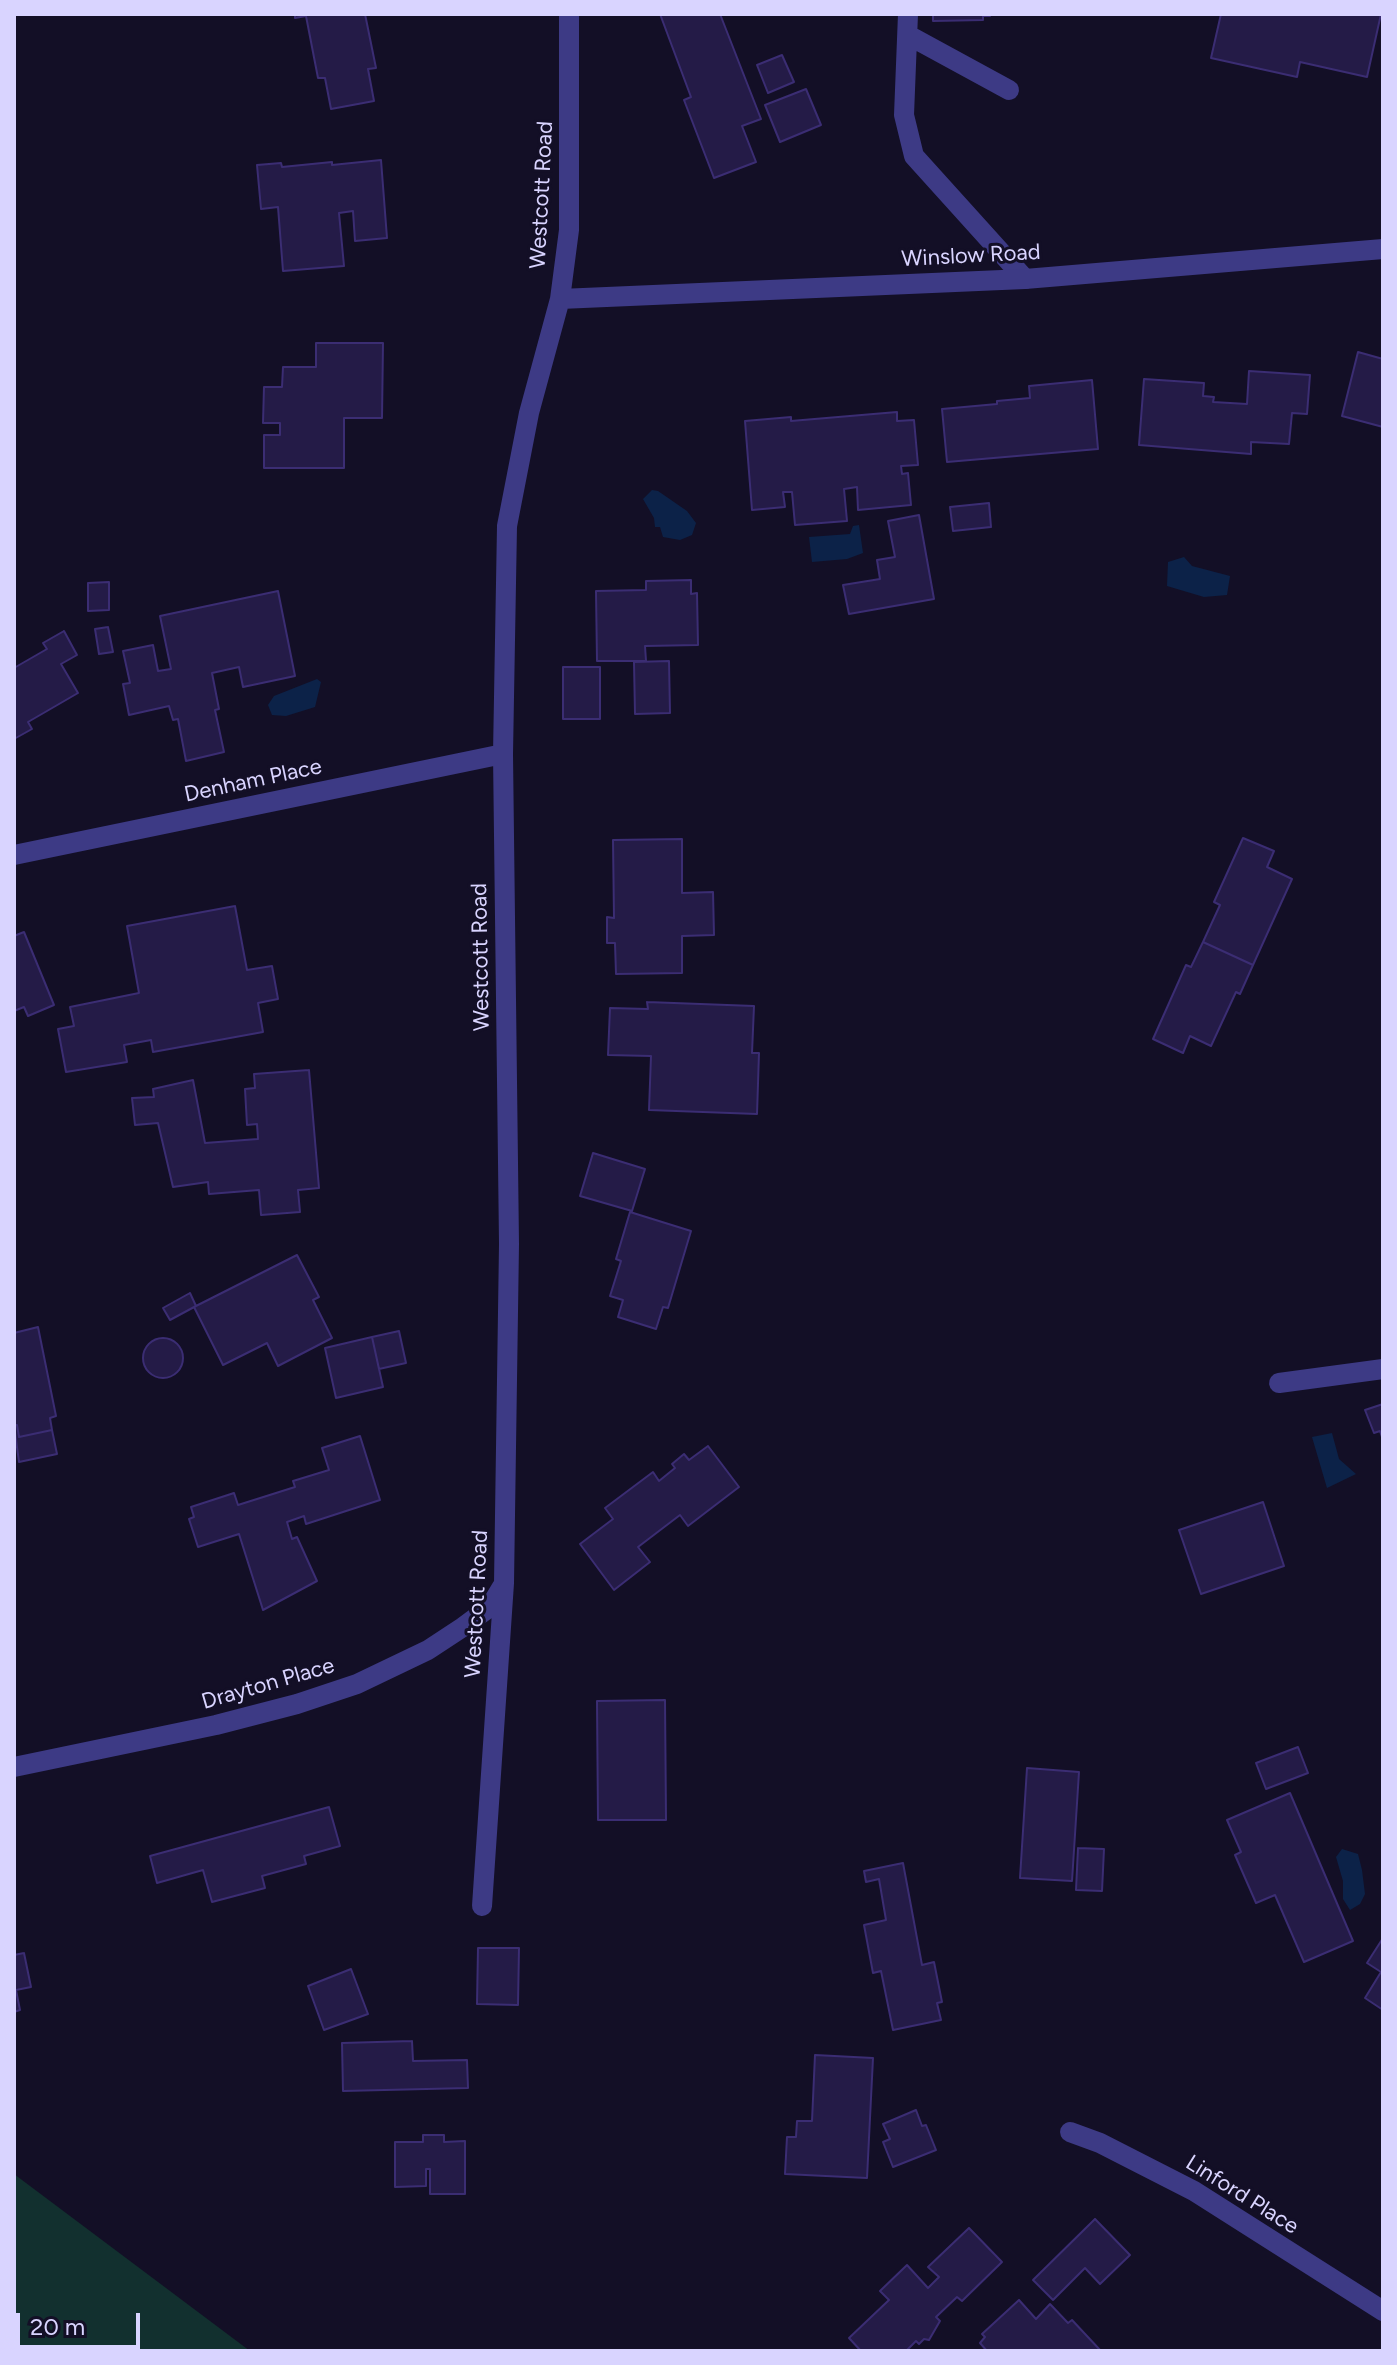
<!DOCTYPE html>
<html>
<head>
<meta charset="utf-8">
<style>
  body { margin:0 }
  #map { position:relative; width:1397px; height:2365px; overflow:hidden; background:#130f26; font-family:Figtree,sans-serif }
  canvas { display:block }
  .frame { position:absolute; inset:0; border:16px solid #d9d4ff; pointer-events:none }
  .scale { position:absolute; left:16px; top:2313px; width:124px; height:36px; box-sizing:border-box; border:4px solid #d9d4ff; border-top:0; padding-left:10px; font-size:24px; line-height:28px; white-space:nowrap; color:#d9d4ff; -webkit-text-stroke:6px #130f26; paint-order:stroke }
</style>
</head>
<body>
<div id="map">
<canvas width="1397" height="2365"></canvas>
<div class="frame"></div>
<div class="scale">20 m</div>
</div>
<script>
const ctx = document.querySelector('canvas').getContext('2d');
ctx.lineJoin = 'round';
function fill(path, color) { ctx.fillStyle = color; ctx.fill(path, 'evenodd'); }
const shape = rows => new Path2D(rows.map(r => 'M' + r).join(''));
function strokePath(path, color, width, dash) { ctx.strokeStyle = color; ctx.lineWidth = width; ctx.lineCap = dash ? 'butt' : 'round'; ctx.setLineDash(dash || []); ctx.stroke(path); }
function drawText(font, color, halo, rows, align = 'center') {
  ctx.font = font + ' Figtree,sans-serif'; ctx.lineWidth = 6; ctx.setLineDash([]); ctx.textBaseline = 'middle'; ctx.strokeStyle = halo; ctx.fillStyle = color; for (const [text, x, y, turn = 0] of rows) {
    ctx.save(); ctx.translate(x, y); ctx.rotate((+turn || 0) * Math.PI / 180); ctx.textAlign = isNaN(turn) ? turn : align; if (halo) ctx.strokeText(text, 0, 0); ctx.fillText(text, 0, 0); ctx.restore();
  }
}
fill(shape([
  [14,2174,250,2351,14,2351]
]), '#12302f');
fill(shape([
  [652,490,658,491,687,511,696,523,692,535,680,540,663,537,660,527,655,527,654,518,643,499],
  [859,525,863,553,847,559,812,562,809,537,850,534,853,526],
  [1184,557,1192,566,1230,576,1227,595,1204,597,1167,586,1168,562],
  [317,679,321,682,315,707,286,716,272,715,268,705,274,696],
  [1332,1433,1339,1459,1356,1474,1327,1488,1312,1437],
  [1342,1849,1358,1854,1362,1870,1365,1894,1360,1904,1350,1910,1343,1899,1343,1881,1336,1857]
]), '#0c2248');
const building = shape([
  [295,14,365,14,376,68,368,69,374,101,331,109,325,78,318,78,306,16,295,18,295,14],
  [660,14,720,14,761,119,742,126,756,162,714,178,684,100,691,97,660,14],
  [933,14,990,14,990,16,983,16,983,20,933,21,933,14],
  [1221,14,1381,14,1367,77,1300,62,1297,77,1211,58,1221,14],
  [782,55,794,82,768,93,757,65,782,55],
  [806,89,821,125,780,142,765,105,806,89],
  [381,160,387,238,355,241,353,211,339,213,344,266,283,271,278,207,261,209,257,165,281,163,282,167,332,162,332,165,381,160],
  [316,343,383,343,382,418,344,418,344,468,264,468,264,435,280,435,280,423,263,423,264,387,282,387,283,367,316,367,316,343],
  [1358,352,1383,359,1383,427,1342,416,1358,352],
  [1249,371,1310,375,1307,414,1292,413,1289,444,1251,442,1251,454,1139,445,1144,379,1204,383,1203,396,1214,397,1213,402,1247,404,1249,371],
  [1092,380,1098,449,947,462,942,409,997,404,997,401,1030,398,1029,386,1092,380],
  [897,412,897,421,914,420,918,465,901,466,902,474,908,473,911,505,858,510,857,487,844,489,847,521,795,525,792,492,783,492,785,507,752,510,745,421,791,417,791,421,897,412],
  [989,503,991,527,953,531,950,507,989,503],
  [919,515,934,599,849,614,843,585,880,579,877,560,895,557,888,521,919,515],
  [691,580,691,594,697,593,698,645,645,646,646,661,597,661,596,591,646,590,646,581,691,580],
  [109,582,109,610,88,611,88,583,109,582],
  [278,591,295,676,243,687,239,667,212,673,219,709,215,710,224,752,186,761,178,719,173,720,169,706,129,715,123,684,130,683,123,651,153,645,158,671,171,669,160,616,278,591],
  [108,627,113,652,99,654,95,629,108,627],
  [64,631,77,655,61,664,78,693,28,722,32,729,14,739,14,668,47,649,43,643,64,631],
  [669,661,670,713,635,714,634,662,669,661],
  [563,667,600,667,600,719,563,719,563,667],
  [1243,838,1274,851,1267,867,1292,879,1253,965,1203,942,1220,905,1214,902,1243,838],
  [682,839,682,893,713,892,714,935,682,936,682,973,616,974,615,943,607,943,607,917,614,918,613,840,682,839],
  [235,906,247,970,272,966,278,999,258,1003,263,1032,153,1052,151,1040,124,1045,127,1062,66,1072,58,1029,74,1026,70,1007,139,993,127,926,235,906],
  [24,932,54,1005,28,1016,24,1007,14,1011,14,936,24,932],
  [1203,942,1253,965,1240,994,1236,992,1211,1046,1190,1036,1183,1053,1153,1039,1186,965,1191,967,1203,942],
  [647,1002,754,1006,752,1053,759,1053,757,1114,649,1110,651,1056,608,1055,610,1008,648,1009,647,1002],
  [309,1070,319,1188,298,1190,300,1212,261,1215,259,1190,209,1194,208,1182,173,1187,158,1123,135,1125,132,1098,154,1097,153,1089,193,1080,205,1143,258,1139,257,1124,247,1125,245,1089,255,1088,254,1074,309,1070],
  [593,1153,645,1169,632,1211,580,1196,593,1153],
  [630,1212,691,1231,668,1308,663,1307,656,1329,618,1317,623,1300,610,1296,621,1261,616,1259,630,1212],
  [297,1255,319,1297,313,1300,332,1338,278,1366,267,1343,223,1365,194,1307,297,1255],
  [190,1293,196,1306,170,1320,163,1308,190,1293],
  [38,1327,56,1416,50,1418,52,1430,19,1437,17,1425,14,1425,14,1333,38,1327],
  [399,1331,406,1363,379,1369,372,1337,399,1331],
  [372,1337,383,1387,336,1398,325,1348,372,1337],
  '143 1358a20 20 0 1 1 40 0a20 20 0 1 1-40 0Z',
  [1383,1404,1383,1440,1380,1431,1374,1433,1365,1410,1383,1404],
  [14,1425,17,1425,19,1437,52,1430,57,1454,19,1462,14,1425],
  [360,1436,380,1500,306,1524,304,1516,287,1522,292,1539,297,1537,317,1581,263,1610,239,1534,198,1547,189,1519,194,1517,191,1507,234,1493,238,1505,295,1487,293,1481,329,1470,322,1448,360,1436],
  [708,1446,739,1487,688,1526,680,1515,638,1547,650,1562,614,1590,580,1544,613,1519,605,1508,653,1472,659,1481,675,1468,672,1464,684,1454,689,1460,708,1446],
  [1263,1502,1284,1566,1201,1594,1179,1530,1263,1502],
  [665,1700,666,1820,598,1820,597,1701,665,1700],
  [1298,1747,1308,1773,1266,1789,1256,1763,1298,1747],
  [1027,1768,1079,1772,1072,1881,1020,1878,1027,1768],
  [1290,1793,1353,1941,1304,1962,1275,1895,1256,1903,1235,1855,1241,1852,1227,1820,1290,1793],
  [329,1807,340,1846,304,1856,306,1864,262,1876,265,1888,212,1902,203,1870,157,1883,150,1856,329,1807],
  [1078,1848,1104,1849,1102,1891,1076,1890,1078,1848],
  [903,1863,922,1965,934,1962,942,2002,937,2003,941,2020,893,2030,881,1971,873,1973,864,1925,886,1920,879,1879,866,1882,864,1871,903,1863],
  [1383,1938,1383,2010,1365,1998,1381,1972,1367,1963,1383,1938],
  [478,1948,519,1948,518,2005,477,2004,478,1948],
  [24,1953,31,1987,16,1990,20,2010,14,2012,14,1955,24,1953],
  [351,1969,368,2014,324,2030,308,1986,351,1969],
  [412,2041,413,2061,467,2060,468,2088,343,2091,342,2043,412,2041],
  [815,2055,873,2058,867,2178,785,2174,787,2137,796,2137,797,2121,812,2121,815,2055],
  [916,2110,922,2126,926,2125,936,2150,893,2167,883,2142,890,2139,883,2124,916,2110],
  [423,2135,444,2135,444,2142,465,2141,465,2194,430,2194,430,2169,426,2169,426,2186,395,2187,395,2142,423,2142,423,2135],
  [1095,2219,1130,2255,1100,2284,1085,2268,1053,2300,1033,2280,1095,2219],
  [969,2228,1002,2262,962,2301,957,2297,936,2317,940,2321,929,2340,924,2339,919,2344,916,2341,906,2351,861,2351,849,2338,889,2300,880,2291,907,2265,928,2288,939,2277,928,2267,969,2228],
  [1019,2300,1036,2319,1050,2304,1068,2323,1072,2320,1101,2351,987,2351,980,2343,985,2337,982,2334,1019,2300]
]);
fill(building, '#241b47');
strokePath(building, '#3b2d73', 2);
strokePath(shape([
  [908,14,904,115,914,156,1025,279],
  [908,35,1009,90]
]), '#3d3a85', 20);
strokePath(shape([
  [560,299,1025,279,1383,249],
  [14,855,503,754],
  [1279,1383,1383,1369],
  [14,1767,216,1725,297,1704,357,1684,428,1650,463,1627,490,1607,502,1587],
  [482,1906,504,1583,509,1244,503,754,507,526,529,413,560,299,569,230,569,14],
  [1070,2132,1100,2143,1194,2191,1383,2311]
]), '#3d3a85', 20);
drawText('22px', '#d9d4ff', '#130f26', [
  ["Westcott Road",542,195,-87],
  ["Winslow Road",971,256,-3],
  ["Denham Place",253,781,-12],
  ["Westcott Road",481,957,-91],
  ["Westcott Road",477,1604,-87],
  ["Drayton Place",268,1684,-16],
  ["Linford Place",1242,2195,32]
]);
</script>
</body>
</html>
